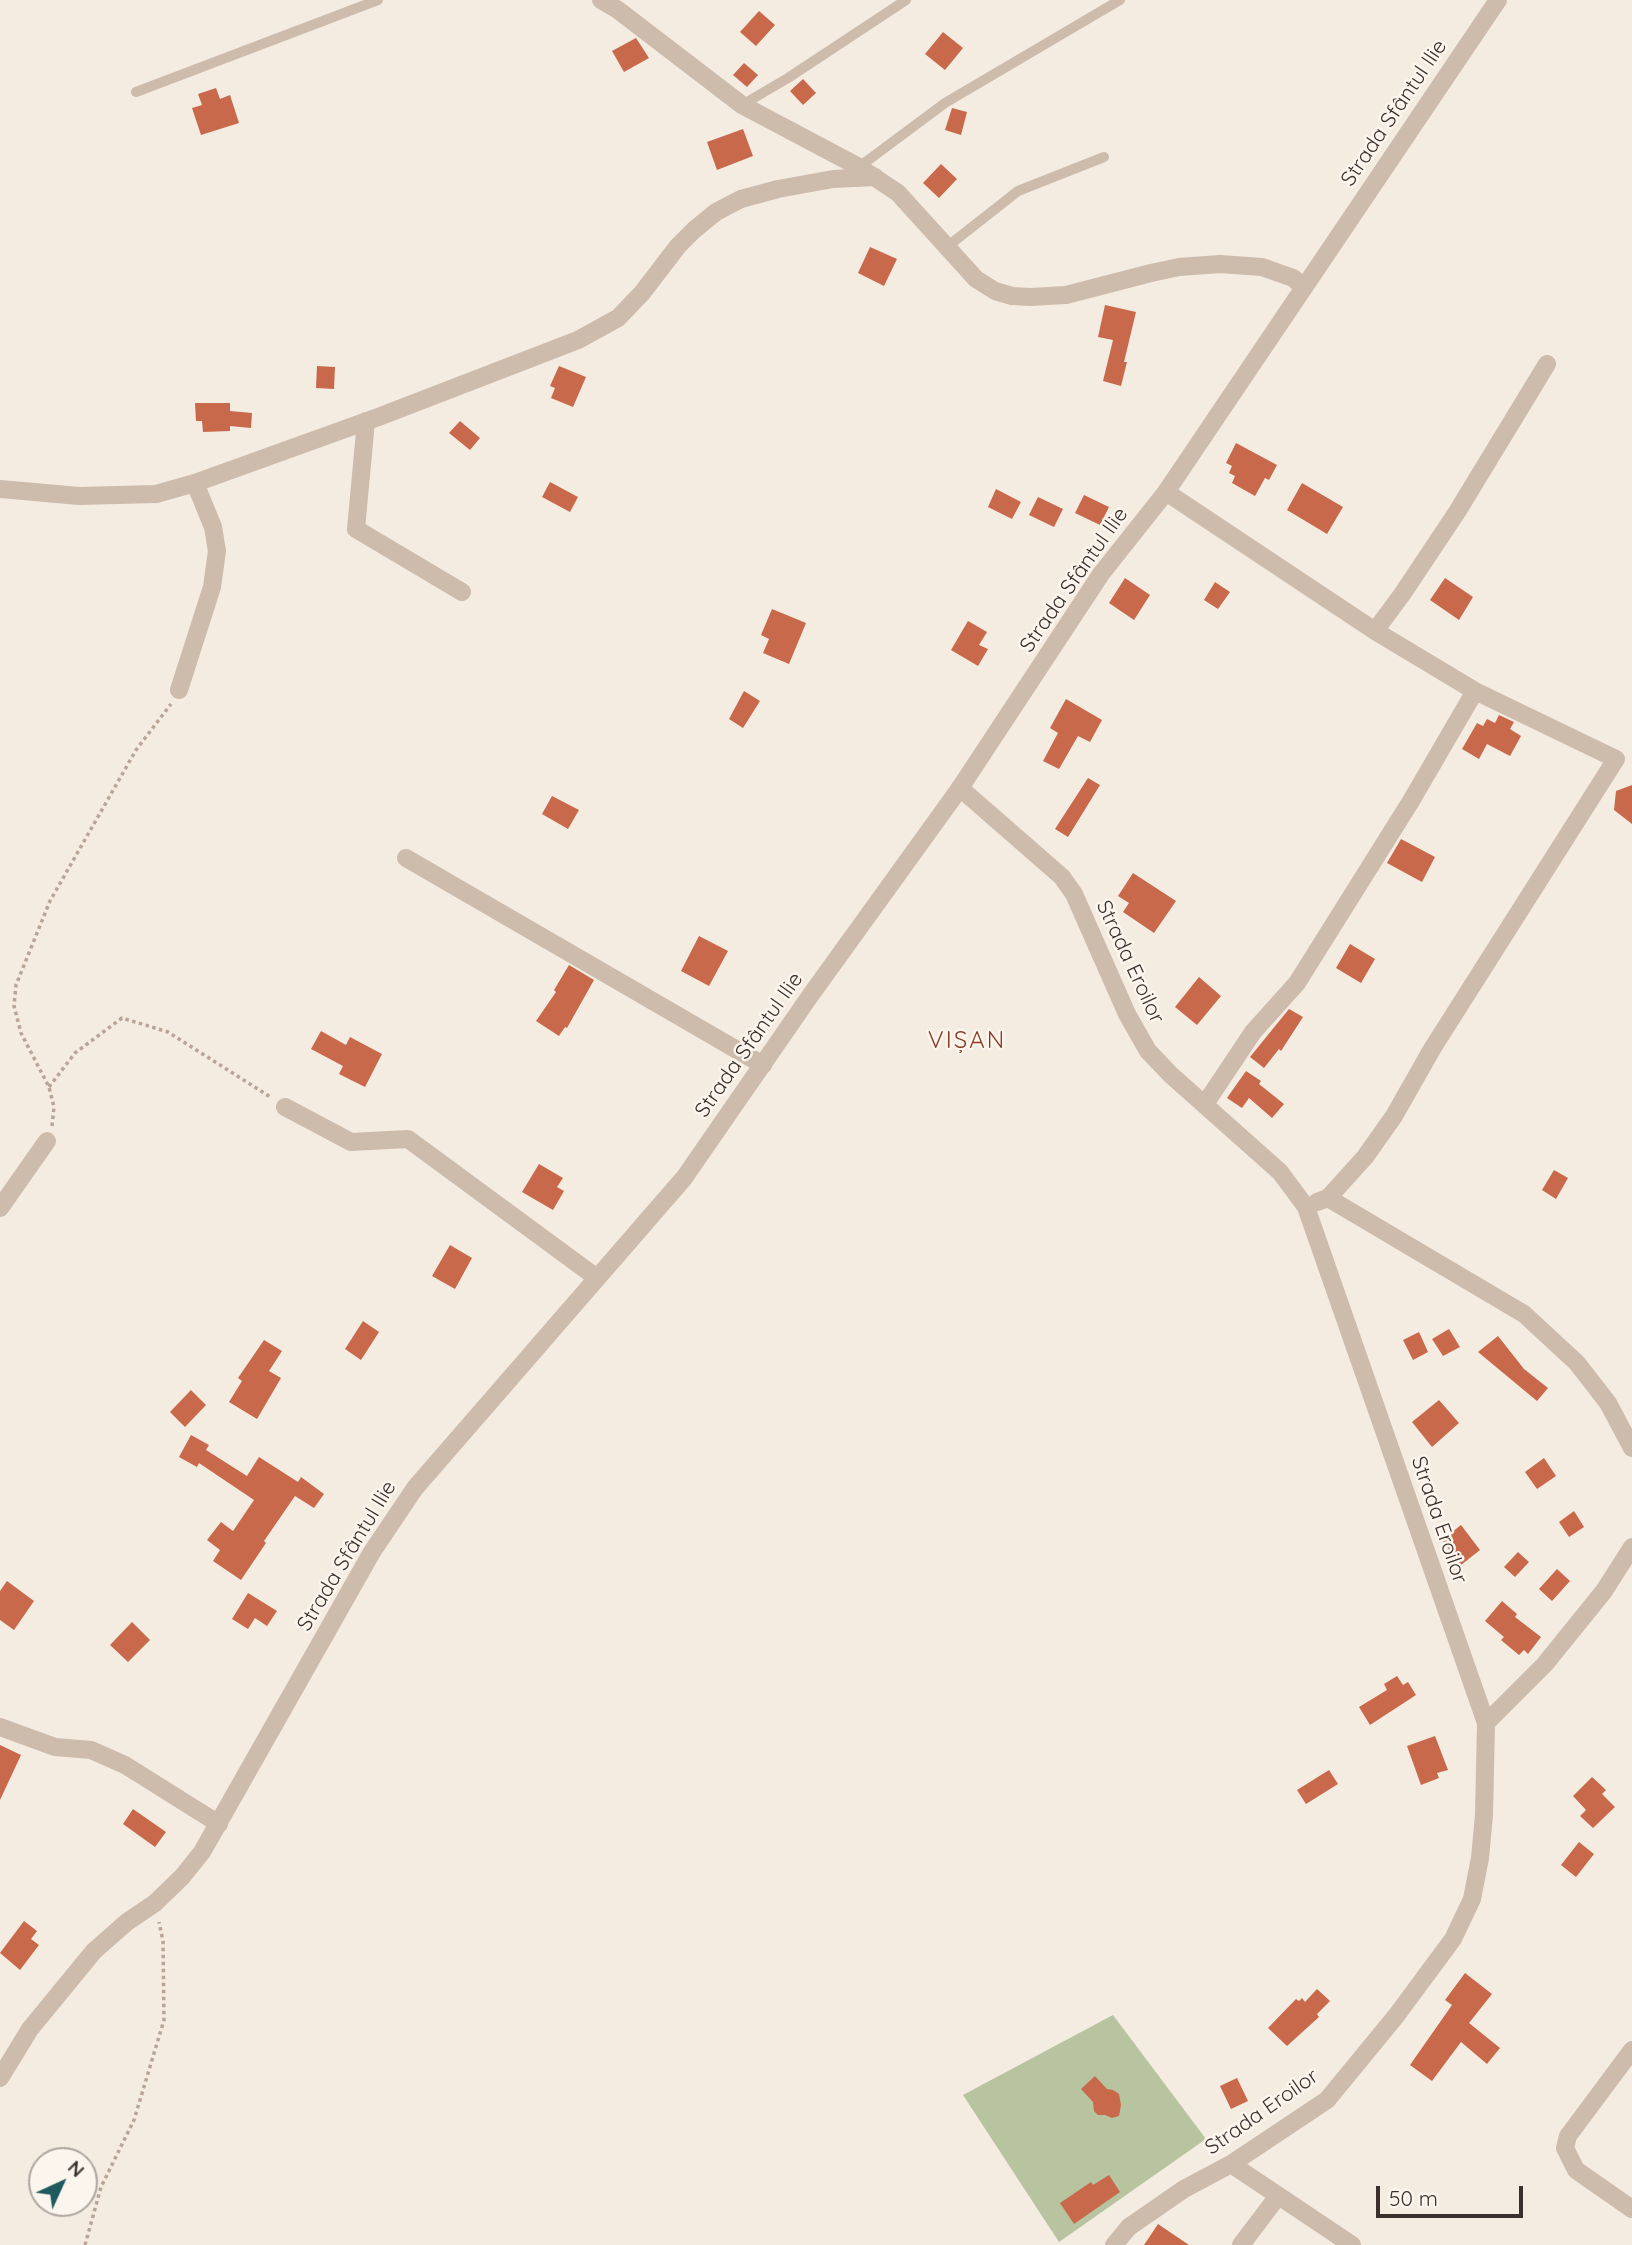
<!DOCTYPE html>
<html>
<head>
<meta charset="utf-8">
<style>
  body { margin:0 }
  #map { position:relative; width:1632px; height:2245px; overflow:hidden; background:#f4ebe1; font-family:Quicksand,sans-serif }
  canvas { display:block }
  .north { position:absolute; left:28px; top:2147px; width:70px; height:70px; box-sizing:border-box; background:#fbf5ee; border:2px solid #aea6a0; border-radius:50%; rotate:45deg; font-size:19px; font-weight:700; line-height:28px; text-align:center; color:#3b302b }
  .north::after { content:''; display:block; margin:auto; width:24px; height:32px; background:#1f5a5e; clip-path:polygon(50% 0,100% 100%,50% 72%,0 100%) }
  .scale { position:absolute; left:1376px; top:2186px; width:147px; height:32px; box-sizing:border-box; border:4px solid #3b302b; border-top:0; padding-left:9px; font-size:21px; line-height:24px; white-space:nowrap; color:#3b302b; -webkit-text-stroke:5px #fbf5ee; paint-order:stroke }
</style>
</head>
<body>
<div id="map">
<canvas width="1632" height="2245"></canvas>
<div class="north">N</div>
<div class="scale">50 m</div>
</div>
<script>
const ctx = document.querySelector('canvas').getContext('2d');
ctx.lineJoin = 'round';
function fill(path, color) { ctx.fillStyle = color; ctx.fill(path, 'evenodd'); }
const shape = rows => new Path2D(rows.map(r => 'M' + r).join(''));
function strokePath(path, color, width, dash) { ctx.strokeStyle = color; ctx.lineWidth = width; ctx.lineCap = dash ? 'butt' : 'round'; ctx.setLineDash(dash || []); ctx.stroke(path); }
function drawText(font, color, halo, rows, align = 'center') {
  ctx.font = font + ' Quicksand,sans-serif'; ctx.lineWidth = 5; ctx.setLineDash([]); ctx.textBaseline = 'middle'; ctx.strokeStyle = halo; ctx.fillStyle = color; for (const [text, x, y, turn = 0] of rows) {
    ctx.save(); ctx.translate(x, y); ctx.rotate((+turn || 0) * Math.PI / 180); ctx.textAlign = isNaN(turn) ? turn : align; if (halo) ctx.strokeText(text, 0, 0); ctx.fillText(text, 0, 0); ctx.restore();
  }
}
fill(shape([
  [1113,2015,1206,2139,1059,2242,963,2095]
]), '#b8c4a0');
fill(shape([
  [759,11,775,25,756,46,740,32],
  [943,32,963,48,945,70,925,54],
  [636,38,649,58,624,72,612,51],
  [744,63,758,75,747,87,733,75],
  [803,79,816,93,803,105,790,91],
  [216,88,220,99,230,95,239,123,201,135,192,108,202,105,198,94],
  [952,108,967,112,961,135,945,130],
  [743,129,753,156,717,170,707,142],
  [941,164,957,179,939,198,923,183],
  [870,247,897,259,884,286,858,273],
  [1105,305,1136,312,1124,362,1127,362,1121,386,1103,381,1113,340,1098,337],
  [317,366,335,367,334,389,316,388],
  [559,366,586,377,573,407,551,398,555,388,550,386],
  [195,403,230,403,230,411,252,413,251,428,230,426,230,431,203,432,202,421,196,421],
  [460,421,480,438,470,450,449,433],
  [1236,443,1277,465,1269,480,1265,478,1255,496,1232,483,1235,476,1229,473,1232,466,1226,463],
  [550,482,578,497,570,512,542,497],
  [1302,483,1343,507,1327,534,1287,510],
  [996,489,1021,502,1012,519,988,507],
  [1084,495,1109,507,1100,525,1075,513],
  [1038,497,1063,509,1054,527,1029,515],
  [1125,578,1150,595,1134,620,1109,603],
  [1445,578,1473,597,1459,620,1430,600],
  [1215,582,1230,592,1218,609,1204,600],
  [772,609,806,623,789,664,763,653,769,639,761,635],
  [968,621,987,632,979,645,988,649,978,666,951,650],
  [744,691,760,701,743,728,729,719],
  [1066,699,1102,720,1090,742,1078,736,1059,769,1043,761,1058,733,1050,728],
  [1499,715,1514,722,1510,729,1521,736,1510,756,1487,744,1479,759,1462,749,1477,723,1483,726,1487,719,1495,723],
  [1088,778,1100,785,1068,837,1055,829],
  [1632,785,1632,824,1614,810,1616,791],
  [552,796,579,810,568,829,542,814],
  [1401,839,1435,857,1422,882,1387,863],
  [1133,873,1176,901,1154,933,1123,912,1129,903,1118,896],
  [699,936,728,951,709,986,681,971],
  [1350,944,1375,959,1361,983,1336,968],
  [569,965,594,980,567,1028,565,1027,559,1036,536,1021,556,992,554,990],
  [1199,977,1221,996,1197,1025,1175,1007],
  [1289,1009,1303,1017,1281,1051,1279,1049,1264,1068,1250,1057],
  [321,1031,346,1045,350,1037,382,1054,365,1087,339,1074,343,1066,311,1049],
  [1246,1071,1261,1081,1259,1084,1284,1104,1272,1118,1249,1098,1242,1108,1227,1098],
  [539,1164,563,1178,557,1187,564,1191,553,1210,522,1192],
  [1554,1170,1568,1178,1556,1199,1542,1190],
  [450,1245,472,1258,455,1289,432,1276],
  [363,1321,379,1332,361,1360,345,1349],
  [1449,1329,1460,1347,1443,1356,1432,1339],
  [1419,1332,1428,1352,1413,1360,1403,1340],
  [1498,1336,1524,1369,1548,1388,1537,1401,1478,1352],
  [264,1340,282,1351,269,1371,281,1378,257,1419,229,1402,242,1381,238,1378],
  [191,1390,206,1405,185,1427,170,1412],
  [1439,1400,1459,1423,1432,1447,1412,1422],
  [191,1435,209,1445,206,1450,247,1476,259,1457,298,1482,301,1477,324,1494,314,1508,295,1496,264,1541,266,1543,241,1580,213,1561,220,1550,207,1540,221,1522,233,1531,254,1500,199,1463,197,1467,179,1457],
  [1544,1458,1556,1476,1537,1489,1525,1472],
  [1574,1511,1584,1527,1569,1537,1559,1522],
  [1461,1525,1480,1550,1461,1565,1442,1540],
  [1518,1552,1529,1562,1515,1577,1504,1567],
  [1557,1569,1570,1581,1552,1601,1539,1589],
  [7,1581,34,1601,14,1630,0,1620,0,1591],
  [248,1593,277,1611,267,1626,255,1618,248,1629,232,1619],
  [1502,1601,1517,1614,1515,1617,1541,1637,1528,1654,1524,1650,1519,1655,1501,1640,1504,1637,1485,1621],
  [132,1622,150,1640,128,1662,110,1645],
  [1397,1676,1403,1685,1408,1682,1416,1695,1370,1725,1359,1707,1387,1690,1384,1684],
  [1435,1736,1448,1770,1437,1773,1439,1778,1421,1785,1407,1746],
  [0,1745,21,1755,0,1800],
  [1329,1770,1338,1784,1306,1804,1297,1790],
  [1592,1777,1606,1790,1602,1794,1615,1807,1593,1828,1580,1816,1586,1810,1573,1796],
  [133,1809,166,1832,155,1847,123,1824],
  [1579,1842,1594,1854,1576,1877,1561,1865],
  [24,1921,37,1931,31,1939,39,1945,20,1970,0,1953],
  [1465,1973,1492,1994,1469,2023,1500,2048,1487,2064,1461,2042,1432,2081,1410,2065,1452,2005,1445,2000],
  [1317,1989,1330,2001,1317,2014,1319,2017,1287,2046,1268,2028,1296,1999,1299,2001,1302,1998,1305,2002],
  [1095,2076,1107,2089,1113,2090,1119,2094,1121,2105,1119,2116,1112,2118,1105,2115,1098,2115,1094,2111,1093,2102,1081,2089],
  [1237,2078,1248,2101,1231,2109,1220,2086],
  [1109,2175,1120,2192,1074,2224,1060,2203,1091,2182,1093,2185],
  [1158,2224,1189,2245,1144,2245]
]), '#c8694b');
strokePath(shape([
  [49,1087,75,1053,122,1018,168,1032,272,1098],
  [52,1126,54,1107,49,1087,21,1033,14,1006,16,985,50,901,136,750,171,704],
  [85,2245,101,2187,134,2120,164,2020,163,1941,159,1922]
]), '#b9a596', 3.5, [3.5, 3.5]);
strokePath(shape([
  [136,92,378,0],
  [742,105,788,78,906,0],
  [859,167,945,103,1120,0],
  [948,246,1018,191,1104,157]
]), '#cdbbac', 10);
strokePath(shape([
  [601,0,618,10,742,105,859,167,898,193,976,279,995,291,1012,296,1030,297,1066,295,1151,273,1179,267,1220,264,1262,267,1293,278,1304,287],
  [366,421,356,529,462,592],
  [195,483,381,416,578,340,618,318,642,293,678,246,694,230,716,212,741,199,778,189,833,179,875,177],
  [0,489,79,496,156,494,195,483,213,527,217,551,212,587,179,690],
  [1166,492,1375,631,1475,691,1616,759,1432,1049,1394,1116,1365,1157,1328,1198],
  [1375,631,1403,593,1457,512,1547,364],
  [960,788,1062,877,1074,894,1127,1014,1148,1051,1171,1075,1280,1172,1306,1207,1486,1723,1484,1815,1480,1858,1472,1899,1453,1939,1396,2016,1327,2100,1231,2164,1184,2189,1129,2227,1114,2245],
  [406,858,763,1065],
  [1205,1104,1253,1032,1297,983,1411,801,1475,691],
  [285,1107,351,1142,408,1139,597,1278],
  [1317,1202,1328,1198,1524,1314,1577,1363,1608,1403,1632,1448],
  [0,1208,47,1141],
  [1486,1723,1545,1664,1604,1591,1632,1547],
  [0,1727,55,1747,91,1750,125,1765,219,1824],
  [1632,2050,1568,2136,1565,2148,1576,2170,1632,2209],
  [1231,2164,1352,2245],
  [1241,2245,1278,2196]
]), '#cdbbac', 18);
strokePath(shape([
  [0,2078,30,2029,94,1951,127,1922,155,1903,182,1877,202,1852,372,1552,415,1488,684,1178,810,996,960,788,1101,574,1166,492,1498,0]
]), '#cdbbac', 18);
drawText('21px', '#3b302b', '#fbf5ee', [
  ["Strada Sfântul Ilie",1394,113,-56],
  ["Strada Sfântul Ilie",1074,580,-55],
  ["Strada Eroilor",1130,962,65],
  ["Strada Sfântul Ilie",749,1045,-55],
  ["Strada Eroilor",1439,1520,71],
  ["Strada Sfântul Ilie",347,1556,-59],
  ["Strada Eroilor",1262,2112,-35]
]);
ctx.letterSpacing = '2px';
drawText('24px', '#8c3b22', '#fbf5ee', [
  ["VIȘAN",967,1041]
]);
ctx.letterSpacing = '0px';
</script>
</body>
</html>
